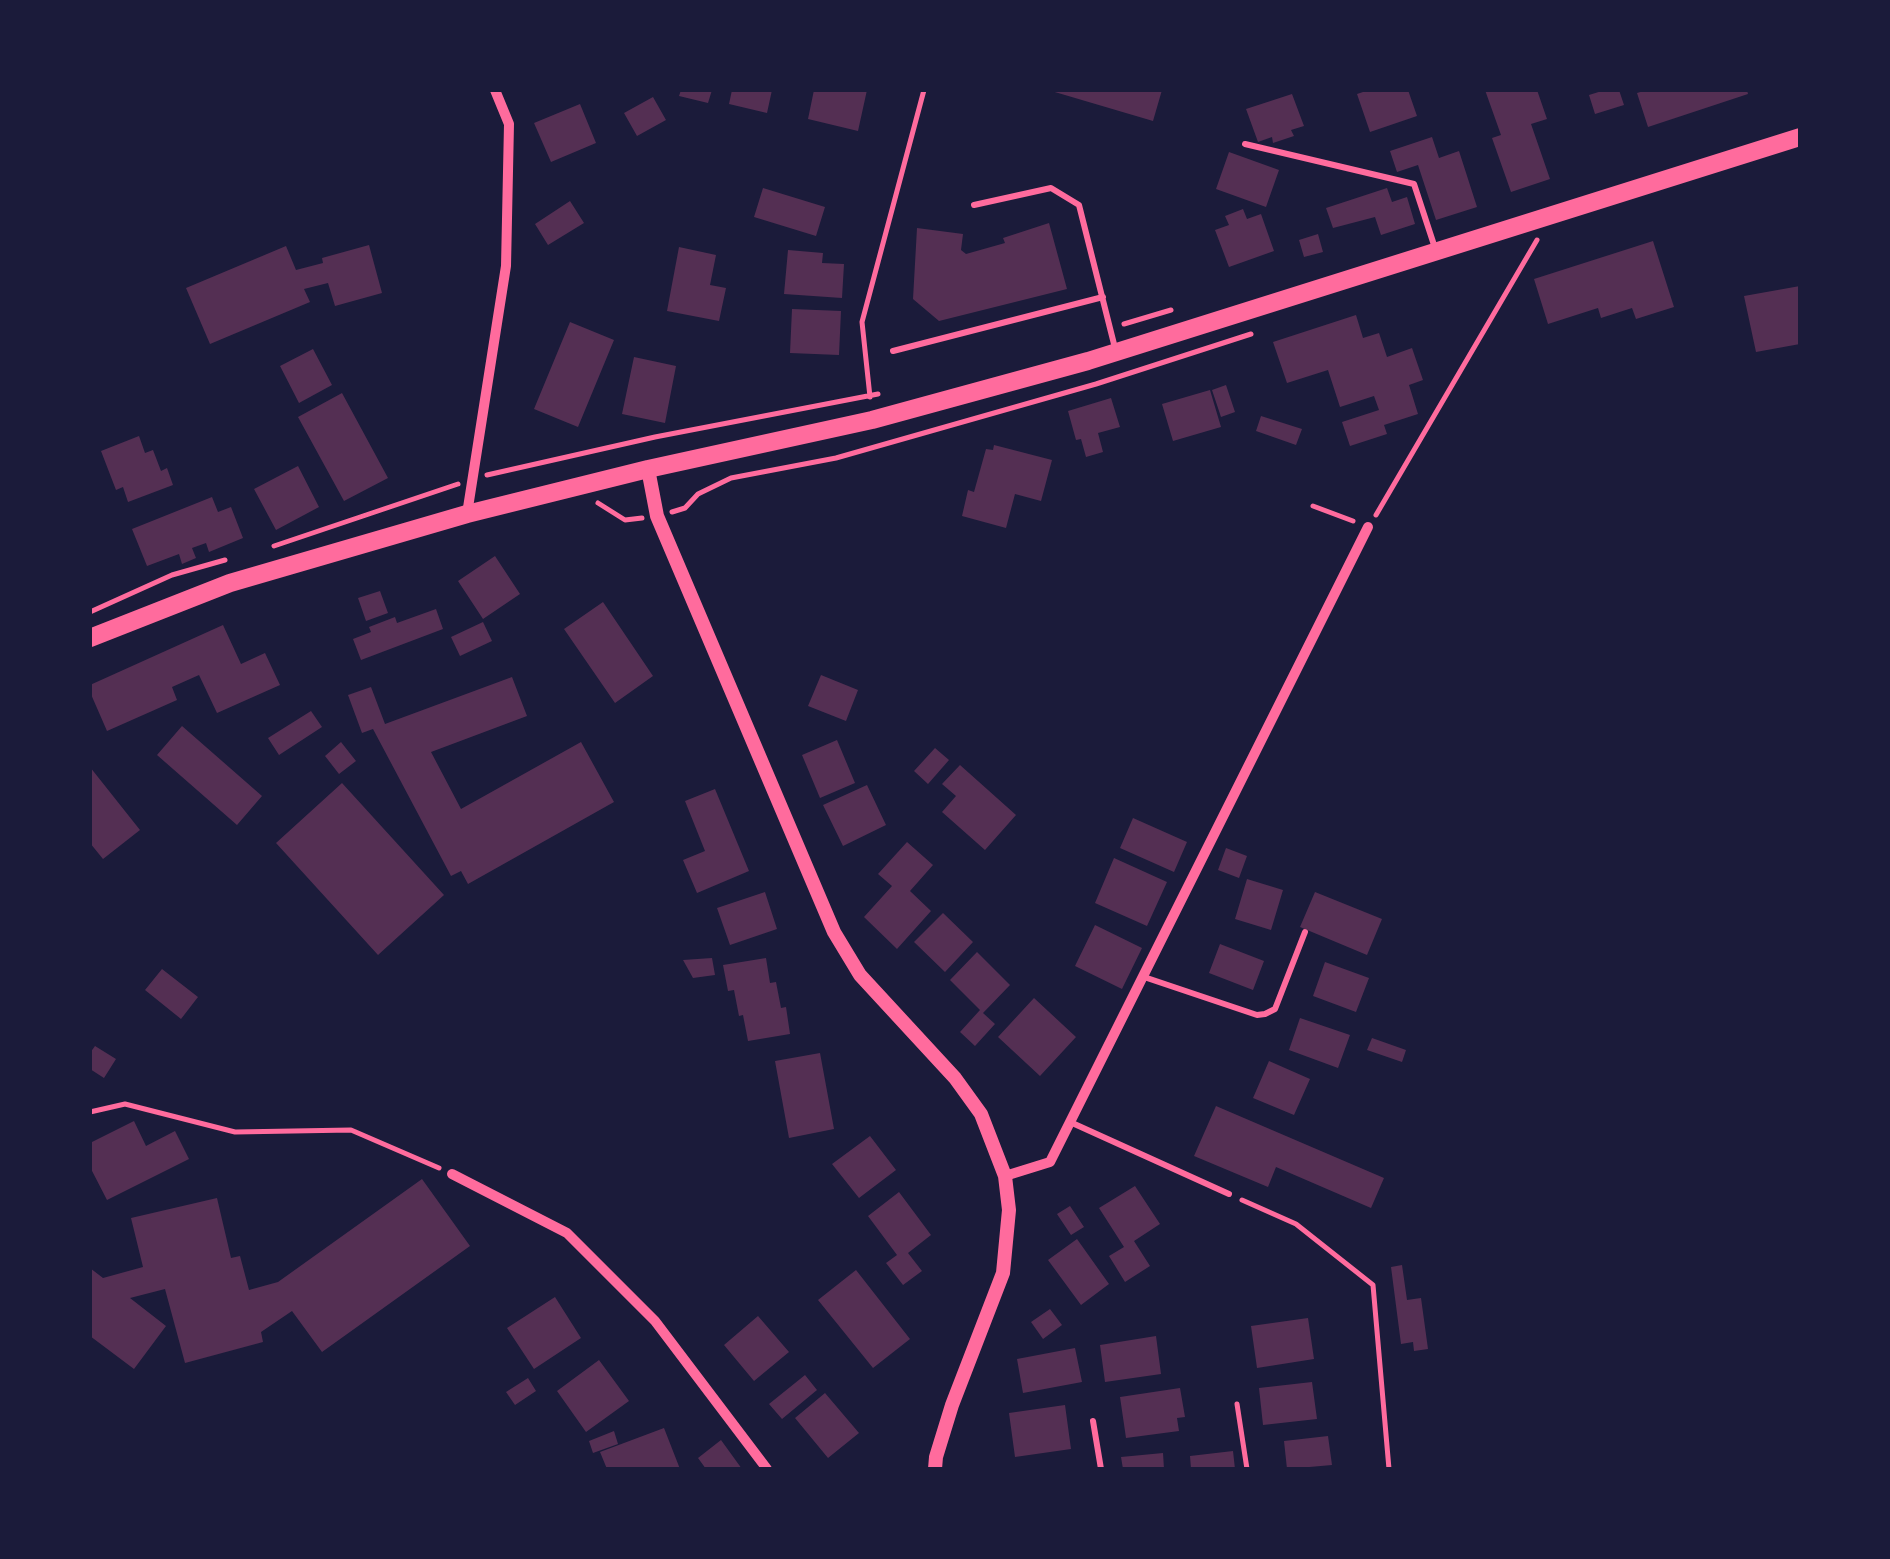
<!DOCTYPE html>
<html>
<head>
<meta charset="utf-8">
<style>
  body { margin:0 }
  #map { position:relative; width:1890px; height:1559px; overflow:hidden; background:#1b1b3a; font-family:Commissioner,sans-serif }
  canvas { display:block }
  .frame { position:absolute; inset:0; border:92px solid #1b1b3a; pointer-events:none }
</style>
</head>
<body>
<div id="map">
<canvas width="1890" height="1559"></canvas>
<div class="frame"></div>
</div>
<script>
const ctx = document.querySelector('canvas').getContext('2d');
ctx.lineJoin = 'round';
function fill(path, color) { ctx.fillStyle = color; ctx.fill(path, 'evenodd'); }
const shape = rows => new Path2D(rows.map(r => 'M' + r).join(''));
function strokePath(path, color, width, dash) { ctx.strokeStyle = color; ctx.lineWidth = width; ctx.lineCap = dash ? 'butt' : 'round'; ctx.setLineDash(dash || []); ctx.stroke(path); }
fill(shape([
  [681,90,712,90,708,103,679,96],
  [732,90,772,90,767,113,729,104],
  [814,90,867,90,858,131,808,119],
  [1048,90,1162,90,1153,121],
  [1369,90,1408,90,1417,116,1370,132,1357,94],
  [1485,90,1537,90,1547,119,1531,124,1550,179,1511,192,1492,138,1501,135],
  [1605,90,1619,90,1624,105,1595,114,1589,95],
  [1647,90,1747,90,1748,94,1648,127,1637,93],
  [1292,94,1304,126,1291,130,1294,136,1273,143,1272,137,1258,142,1246,109],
  [653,97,666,120,637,136,624,113],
  [580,104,596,143,551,162,534,123],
  [1432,137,1439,158,1459,151,1477,207,1436,220,1418,165,1397,172,1390,151],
  [1229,152,1279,170,1266,207,1216,189],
  [763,188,825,207,816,236,754,217],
  [1387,188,1392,202,1407,197,1415,224,1381,235,1375,217,1333,228,1326,208],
  [570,201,584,223,548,245,535,224],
  [1243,209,1247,219,1261,214,1274,251,1229,267,1215,230,1229,225,1225,216],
  [1049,223,1067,289,939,321,913,299,917,228,963,234,961,250,966,254,1005,243,1003,238],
  [1318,234,1323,252,1304,257,1299,240],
  [1653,241,1674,307,1636,319,1632,308,1601,318,1598,308,1548,324,1534,279],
  [369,245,382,293,335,306,328,283,304,289,310,302,210,344,186,288,286,246,296,270,323,263,322,258],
  [679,247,716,255,710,285,726,288,719,321,667,311],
  [788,250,823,253,822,263,844,264,842,298,784,294],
  [1800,286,1800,344,1756,352,1744,296],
  [792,309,841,311,839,355,790,353],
  [1356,315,1363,338,1379,333,1387,357,1412,348,1423,380,1409,385,1418,414,1384,425,1387,434,1350,446,1342,422,1379,410,1374,396,1340,407,1328,370,1287,383,1273,342],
  [570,322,614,340,578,427,534,409],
  [313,349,332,385,299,403,280,366],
  [634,357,676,366,665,423,622,414],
  [1226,385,1235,412,1221,417,1212,390],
  [1210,390,1221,427,1173,441,1162,404],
  [342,393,388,478,344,501,298,417],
  [1111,398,1120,427,1098,433,1103,452,1086,457,1081,439,1076,440,1068,411],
  [1261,416,1302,429,1296,445,1256,431],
  [139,436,145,453,153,450,161,471,167,468,173,485,128,502,123,487,116,490,101,451],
  [994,445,1052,460,1041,501,1015,494,1006,528,962,516,968,490,974,492,986,449,993,450],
  [298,466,319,507,276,530,254,489],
  [212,497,218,512,231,507,243,538,209,552,206,543,192,548,196,558,182,564,179,554,147,566,132,529],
  [495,556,520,594,483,619,458,581],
  [380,591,388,613,366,621,358,598],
  [603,602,653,676,615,703,564,629],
  [436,609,443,629,361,660,353,639,371,632,369,627,395,617,397,623],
  [483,622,492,641,460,656,451,637],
  [223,625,241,664,265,653,280,685,217,713,199,675,172,687,177,700,107,731,90,692,90,685],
  [821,675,858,690,846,721,808,706],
  [512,677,527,716,431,752,461,809,581,742,614,802,468,884,461,871,451,876,373,729,362,733,348,695,371,687,385,724],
  [311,711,322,727,279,755,268,738],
  [182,726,262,796,237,825,157,755],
  [837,740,855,783,820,798,802,755],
  [341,742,356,761,339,774,325,756],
  [935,748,949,760,928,784,914,771],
  [960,765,1016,815,985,850,942,812,956,796,942,784],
  [90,767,140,830,103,859,90,843],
  [342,783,444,895,378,955,276,843],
  [867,785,886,825,843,846,823,805],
  [715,789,749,871,697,893,683,860,705,851,685,801],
  [1133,818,1187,842,1174,872,1120,848],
  [907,842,933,865,910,891,931,911,897,949,864,917,892,886,878,874],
  [1226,848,1247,856,1239,878,1218,870],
  [1114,858,1167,882,1147,926,1095,903],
  [1247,879,1283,890,1271,930,1235,919],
  [765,892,777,929,730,945,717,908],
  [1315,892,1382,919,1367,955,1300,927],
  [943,913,973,942,945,972,914,942],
  [1095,925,1142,948,1122,989,1075,966],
  [1220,944,1264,961,1253,990,1209,973],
  [977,952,1010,985,983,1013,995,1024,975,1046,960,1032,980,1010,950,980],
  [712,958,715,975,693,978,683,960],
  [766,958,770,983,776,982,781,1008,786,1007,790,1034,748,1041,743,1015,739,1016,734,990,728,991,723,965],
  [1325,962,1369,978,1356,1012,1313,996],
  [162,969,198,997,181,1019,145,990],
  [1034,998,1076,1037,1040,1076,998,1037],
  [1300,1018,1350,1035,1338,1068,1289,1050],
  [1372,1038,1406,1050,1402,1062,1367,1050],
  [95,1046,116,1059,104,1078,90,1069,90,1053],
  [820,1053,834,1129,789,1138,775,1061],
  [1269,1061,1310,1079,1294,1115,1253,1098],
  [1216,1106,1384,1178,1371,1208,1276,1167,1268,1187,1194,1156],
  [134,1121,146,1146,175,1131,189,1159,107,1200,90,1167,90,1143],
  [870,1136,896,1170,859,1198,832,1164],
  [422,1179,470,1246,322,1352,292,1311,261,1332,263,1342,185,1363,165,1289,130,1298,166,1326,134,1369,90,1336,90,1268,103,1278,143,1267,131,1218,217,1198,231,1258,240,1256,249,1290,278,1282],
  [1135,1186,1160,1224,1134,1241,1150,1266,1125,1282,1109,1256,1124,1247,1099,1208],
  [899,1192,931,1235,908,1253,922,1271,903,1285,886,1263,897,1255,868,1216],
  [1070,1206,1084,1227,1071,1235,1057,1214],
  [1077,1239,1109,1284,1081,1305,1048,1260],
  [1402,1265,1407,1300,1421,1298,1428,1349,1414,1351,1413,1342,1401,1344,1391,1267],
  [856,1270,910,1339,873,1368,818,1300],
  [555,1297,581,1338,534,1369,507,1328],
  [1050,1309,1062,1325,1043,1339,1031,1322],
  [758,1316,789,1352,754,1381,724,1345],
  [1308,1318,1314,1359,1257,1368,1251,1326],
  [1156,1336,1161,1374,1105,1382,1100,1345],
  [1075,1348,1082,1382,1023,1393,1017,1359],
  [599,1360,629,1401,586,1432,557,1391],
  [805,1375,817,1390,782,1419,769,1404],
  [528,1378,536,1391,515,1405,506,1392],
  [1312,1382,1317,1419,1263,1425,1259,1388],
  [1180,1388,1185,1417,1177,1418,1179,1431,1126,1438,1120,1397],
  [825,1393,859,1433,828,1458,795,1418],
  [1065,1405,1071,1449,1015,1457,1009,1413],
  [664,1428,680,1469,607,1469,600,1452],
  [614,1431,618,1444,593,1453,589,1441],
  [1328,1436,1332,1465,1287,1469,1284,1441],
  [721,1440,742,1469,706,1469,698,1458],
  [1233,1451,1235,1469,1191,1469,1190,1456],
  [1163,1453,1164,1469,1123,1469,1121,1457]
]), '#542f53');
strokePath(shape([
  [1124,324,1171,310],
  [870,397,862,322,924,90],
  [487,475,655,437,878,394],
  [598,503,625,520,642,518],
  [1313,506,1353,521],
  [672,512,685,508,698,494,731,478,836,458,1096,384,1251,334],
  [1376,515,1537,240],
  [274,546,458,484],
  [90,612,172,575,225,560],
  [90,1112,125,1104,235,1132,351,1130,439,1168],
  [1242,1200,1296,1224,1373,1285,1389,1469],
  [1237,1404,1247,1469]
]), '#ff6b9d', 5);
strokePath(shape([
  [1245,144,1414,184,1435,248],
  [974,205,1051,188,1079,205,1116,352],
  [893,351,1103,297],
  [1144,977,1257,1015,1265,1014,1275,1009,1305,932],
  [1070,1122,1229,1194],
  [1093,1421,1101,1469]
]), '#ff6b9d', 6);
strokePath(shape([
  [467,514,506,266,509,124,495,90],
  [452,1174,567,1233,655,1321,767,1469],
  [1005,1176,1050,1162,1368,527]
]), '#ff6b9d', 10);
strokePath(shape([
  [648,469,657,516,834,932,860,975,955,1078,981,1114,1005,1176,1009,1210,1003,1273,952,1405,936,1457,935,1469]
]), '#ff6b9d', 14);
strokePath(shape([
  [90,638,230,583,467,514,648,469,872,420,1088,361,1800,137]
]), '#ff6b9d', 18);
</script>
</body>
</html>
